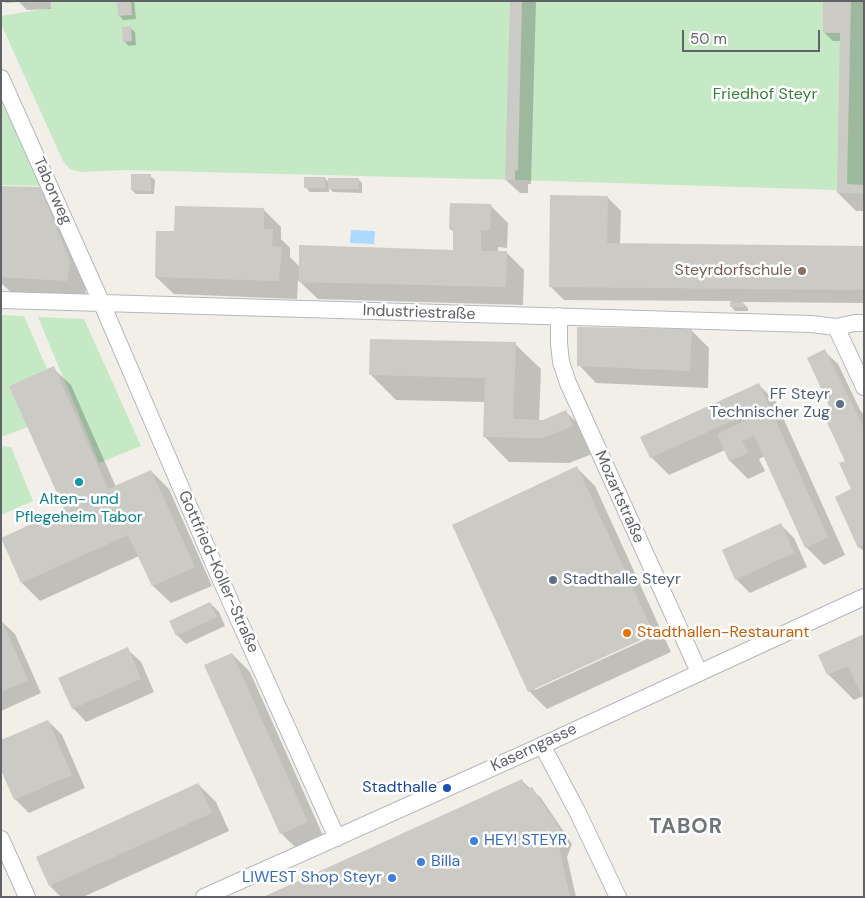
<!DOCTYPE html>
<html>
<head>
<meta charset="utf-8">
<style>
  body { margin:0 }
  #map { position:relative; width:865px; height:898px; overflow:hidden; background:#f1efe8; font-family:"DM Sans",sans-serif }
  canvas { display:block }
  .frame { position:absolute; inset:0; border:2px solid #5f6368; pointer-events:none }
  .scale { position:absolute; left:682px; top:30px; width:138px; height:22px; box-sizing:border-box; border:2px solid #5f6368; border-top:0; padding-left:6px; font-size:15px; line-height:18px; white-space:nowrap; color:#5f6368; -webkit-text-stroke:4px #fff; paint-order:stroke }
</style>
</head>
<body>
<div id="map">
<canvas width="865" height="898"></canvas>
<div class="frame"></div>
<div class="scale">50 m</div>
</div>
<script>
const ctx = document.querySelector('canvas').getContext('2d');
ctx.lineJoin = 'round';
function fill(path, color) { ctx.fillStyle = color; ctx.fill(path, 'evenodd'); }
const shape = rows => new Path2D(rows.map(r => 'M' + r).join(''));
function strokePath(path, color, width, dash) { ctx.strokeStyle = color; ctx.lineWidth = width; ctx.lineCap = dash ? 'butt' : 'round'; ctx.setLineDash(dash || []); ctx.stroke(path); }
function drawText(font, color, halo, rows, align = 'center') {
  ctx.font = font + ' "DM Sans",sans-serif'; ctx.lineWidth = 5; ctx.setLineDash([]); ctx.textBaseline = 'middle'; ctx.strokeStyle = halo; ctx.fillStyle = color; for (const [text, x, y, turn = 0] of rows) {
    ctx.save(); ctx.translate(x, y); ctx.rotate((+turn || 0) * Math.PI / 180); ctx.textAlign = isNaN(turn) ? turn : align; if (halo) ctx.strokeText(text, 0, 0); ctx.fillText(text, 0, 0); ctx.restore();
  }
}
fill(shape([
  [52,1,864,1,864,194,837,193,836,190,519,180,125,170,82,172,70,169,63,161,1,24,1,16,51,8],
  [1,101,14,127,41,186,1,185],
  [1,315,24,316,47,369,10,386,28,427,1,437],
  [38,317,84,319,141,446,99,463],
  [1,446,11,447,33,501,1,515]
]), '#c5e8c5');
fill(shape([
  [351,230,375,231,374,244,350,243]
]), '#aadaff');
fill(shape([
  [4,1,51,1,51,9,27,10,19,2,6,3],
  [118,1,134,1,136,19,123,20,119,15],
  [511,1,536,1,531,184,528,184,528,193,520,193,506,180],
  [824,1,864,1,864,211,856,211,838,193,841,41,833,41,824,32],
  [130,27,135,32,136,45,129,46,124,41],
  [150,176,155,180,154,194,136,194,132,190],
  [325,178,329,183,358,179,362,183,362,193,333,192,329,188,329,192,310,192,306,188],
  [1,187,39,189,57,207,87,280,85,298,13,294,1,283],
  [607,197,621,211,620,244,864,247,864,303,742,302,748,308,748,311,735,311,731,306,731,301,564,300,550,286],
  [490,205,508,223,507,248,498,247,498,252,506,252,524,270,523,305,318,299,298,280,297,299,174,294,156,277,175,232,263,209,281,227,281,239,290,248,290,257,300,267,454,251,454,232,450,229],
  [691,330,709,348,708,388,596,383,579,365],
  [515,344,541,369,539,421,543,421,566,412,592,437,597,452,569,463,509,462,484,436,485,402,396,400,371,375],
  [824,351,838,364,860,410,864,415,864,551,859,547,853,490,832,408],
  [53,368,71,385,116,487,151,471,169,489,212,586,171,603,153,586,139,556,40,601,22,583,2,539,66,509],
  [758,384,776,402,845,555,824,565,806,547,765,456,759,459,765,471,748,479,730,461,725,450,669,475,651,457],
  [577,468,595,486,671,652,547,709,529,691],
  [659,631,660,633,535,690,535,687],
  [781,525,794,538,807,567,750,593,736,579],
  [210,603,219,612,225,626,186,644,177,635],
  [1,621,15,634,41,693,1,711],
  [864,636,863,696,854,700,828,674],
  [127,649,141,662,154,692,86,722,73,708],
  [232,654,250,672,325,840,299,851,281,833],
  [48,721,62,735,85,788,29,813,15,799],
  [522,781,541,798,572,844,567,857,576,897,266,897],
  [198,784,216,802,229,831,83,897,61,897,50,886]
]), '#0003');
fill(shape([
  [117,1,131,1,132,15,118,16],
  [510,1,522,1,518,170,515,171,515,180,505,180],
  [823,1,851,1,847,184,864,185,864,194,837,193,840,33,823,33],
  [131,26,132,41,123,42,122,27],
  [131,174,151,174,151,191,131,190],
  [304,177,325,177,325,188,304,188],
  [328,178,359,178,359,189,328,189],
  [1,186,40,187,70,261,67,281,1,277],
  [550,195,608,196,607,243,864,246,864,290,549,287],
  [450,203,491,204,490,230,481,230,481,251,507,251,506,287,299,282,299,245,453,250,453,229,449,229],
  [175,206,264,208,264,229,273,229,272,246,282,247,279,281,155,277,156,231,174,231],
  [730,302,744,303,744,307,730,307],
  [577,327,692,329,690,371,577,366],
  [370,339,516,342,513,419,543,420,566,410,573,426,543,438,483,437,485,378,369,375],
  [825,349,864,428,864,545,858,548,835,497,851,489,839,463,845,461,822,412,830,408,807,358],
  [54,366,108,489,151,470,195,567,152,586,128,535,21,583,1,538,64,509,9,386],
  [759,383,828,537,805,548,754,435,742,441,748,453,729,461,717,434,747,420,745,415,650,458,640,437],
  [577,466,654,634,528,692,452,525],
  [781,523,794,553,735,580,722,550],
  [210,602,217,617,176,636,169,621],
  [1,619,28,680,1,692],
  [864,634,864,701,848,666,827,675,818,655],
  [128,647,141,679,72,709,58,678],
  [232,653,308,822,280,834,204,665],
  [48,720,72,775,14,800,1,770,1,740],
  [522,779,527,789,532,787,563,834,559,847,570,897,263,897],
  [198,783,212,813,49,886,36,857]
]), '#cccac5');
const minor = shape([
  [1,78,102,304,219,576,337,838],
  [1,300,811,324,836,327,855,323,864,323],
  [559,316,559,343,561,362,568,383,699,672],
  [836,327,864,387],
  [542,745,577,811,618,897],
  [1,839,27,897],
  [204,897,532,750,864,597]
]);
strokePath(minor, '#b5b8bc', 18);
strokePath(minor, '#fff', 16);
for (const [x, y, r, color] of [
  [802,271,5,"#8d6e63"],
  [840,404,5,"#5c6f8a"],
  [79,482,5,"#0f9aa8"],
  [553,580,5,"#5c6f8a"],
  [627,633,5,"#e8710a"],
  [447,788,5,"#1a4fb4"],
  [474,841,5,"#3f7fe0"],
  [421,862,5,"#3f7fe0"],
  [392,878,5,"#3f7fe0"]
]) { const dot = new Path2D(); dot.arc(x, y, r, 0, 2 * Math.PI); ctx.fillStyle = color; ctx.fill(dot); strokePath(dot, '#fff', 2); }
drawText('16px', '#348238', '#fff', [
  ["Friedhof Steyr",765,95]
]);
drawText('16px', '#5f6368', '#fff', [
  ["Taborweg",52,191,66],
  ["Industriestraße",419,313,2],
  ["Mozartstraße",619,497,66],
  ["Gottfried-Koller-Straße",218,572,66],
  ["Kaserngasse",534,748,-25]
]);
drawText('16px', '#785e54', '#fff', [
  ["Steyrdorfschule",792,271]
], 'right');
drawText('16px', '#4e5e75', '#fff', [
  ["FF Steyr",830,395],
  ["Technischer Zug",830,413],
  ["Stadthalle Steyr",563,580,"left"]
], 'right');
drawText('16px', '#0d838f', '#fff', [
  ["Alten- und",79,500],
  ["Pflegeheim Tabor",79,518]
]);
drawText('16px', '#c56008', '#fff', [
  ["Stadthallen-Restaurant",637,633]
], 'left');
drawText('16px', '#164399', '#fff', [
  ["Stadthalle",437,788]
], 'right');
drawText('16px', '#366cbe', '#fff', [
  ["HEY! STEYR",484,841],
  ["Billa",431,862],
  ["LIWEST Shop Steyr",382,878,"right"]
], 'left');
ctx.letterSpacing = '1px';
drawText('bold 21px', '#70757a', '#fff', [
  ["TABOR",686,827]
]);
ctx.letterSpacing = '0px';
</script>
</body>
</html>
